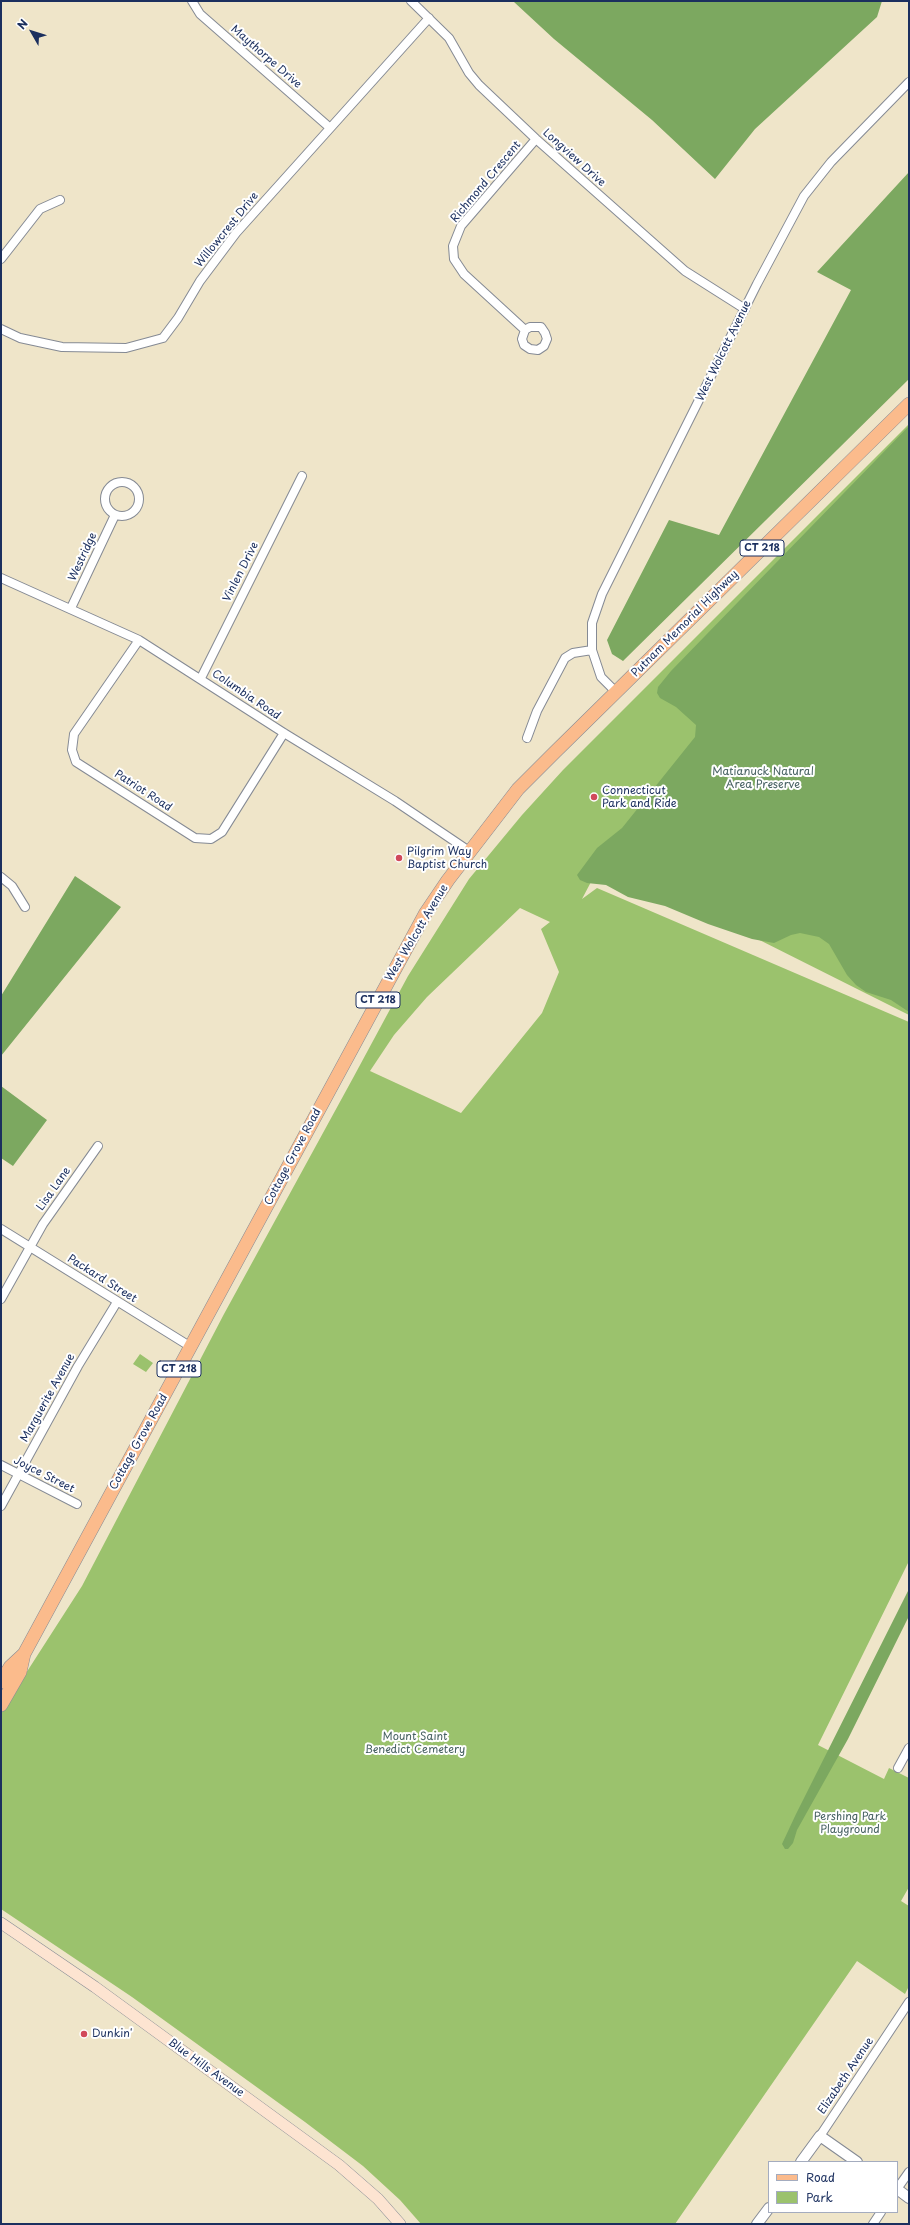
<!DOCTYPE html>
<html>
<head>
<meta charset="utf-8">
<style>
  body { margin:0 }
  #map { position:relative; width:910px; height:2225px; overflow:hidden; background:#efe5c9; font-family:"Playpen Sans",sans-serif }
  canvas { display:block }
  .frame { position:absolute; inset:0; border:2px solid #1b2f5e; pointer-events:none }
  .legend { position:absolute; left:768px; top:2161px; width:130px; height:52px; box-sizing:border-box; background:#fff; border:1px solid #a4acbf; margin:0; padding:5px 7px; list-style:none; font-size:12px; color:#1b2f5e }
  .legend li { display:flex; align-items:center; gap:8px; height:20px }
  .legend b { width:20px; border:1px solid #a4acbf }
  .north { position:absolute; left:12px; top:12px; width:40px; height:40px; -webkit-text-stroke:3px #fff; paint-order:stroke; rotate:309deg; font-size:11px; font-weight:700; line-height:16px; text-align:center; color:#1b2f5e }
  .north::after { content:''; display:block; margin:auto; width:14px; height:18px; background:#1b2f5e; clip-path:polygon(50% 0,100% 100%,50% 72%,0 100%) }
</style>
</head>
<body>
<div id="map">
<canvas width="910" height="2225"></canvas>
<div class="frame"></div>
<ul class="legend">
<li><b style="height:5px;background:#fbbb8c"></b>Road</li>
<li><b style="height:11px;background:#9bc26d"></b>Park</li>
</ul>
<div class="north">N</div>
</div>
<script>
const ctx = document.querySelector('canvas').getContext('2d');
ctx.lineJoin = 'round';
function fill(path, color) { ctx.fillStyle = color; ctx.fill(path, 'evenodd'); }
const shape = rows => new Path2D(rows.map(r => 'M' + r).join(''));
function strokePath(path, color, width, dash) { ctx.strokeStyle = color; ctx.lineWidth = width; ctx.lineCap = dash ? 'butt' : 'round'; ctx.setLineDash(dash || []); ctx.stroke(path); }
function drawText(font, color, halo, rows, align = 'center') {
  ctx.font = font + ' "Playpen Sans",sans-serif'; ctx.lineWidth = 4; ctx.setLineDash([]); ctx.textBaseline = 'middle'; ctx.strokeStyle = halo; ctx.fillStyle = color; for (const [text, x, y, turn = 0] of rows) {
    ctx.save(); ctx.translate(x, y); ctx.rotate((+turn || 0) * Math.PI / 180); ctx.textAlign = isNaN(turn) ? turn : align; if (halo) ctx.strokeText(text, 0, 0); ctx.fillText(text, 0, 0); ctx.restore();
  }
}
fill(shape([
  [909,424,909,1015,602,861,582,899,597,888,909,1022,909,1561,818,1745,884,1779,889,1768,909,1778,909,1887,901,1901,909,1906,909,1986,905,1994,857,1961,675,2224,421,2224,400,2200,363,2166,305,2122,132,1997,1,1909,1,1712,82,1586,224,1314,353,1078,408,976,469,879,522,815,563,770],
  [520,908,550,922,541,929,559,972,542,1013,461,1113,370,1071,394,1035,427,997],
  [140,1354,153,1363,146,1372,133,1364]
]), '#9bc26d');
fill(shape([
  [882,1,877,17,755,129,715,179,652,120,554,39,514,2],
  [909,172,909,379,623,661,612,654,607,640,669,520,719,535,851,290,817,272],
  [909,426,909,1012,891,1000,866,992,856,985,847,975,829,944,819,937,800,933,791,935,774,943,752,939,708,924,665,906,628,897,606,885,587,883,580,880,577,875,597,848,622,828,695,737,696,725,676,707,660,698,657,693,658,687,671,671],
  [75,876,121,907,1,1056,1,996],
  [1,1086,47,1120,13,1166,1,1158],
  [909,1589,909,1616,848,1739,797,1830,793,1843,788,1849,785,1849,782,1844,796,1814]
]), '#7ca860');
const minor = shape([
  [192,1,200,14,329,127],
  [411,1,449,38,469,73,479,85,536,139,685,271,745,309],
  [1,259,40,209,60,200],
  [1,329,20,338,62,347,126,348,163,338,178,318,200,281,236,233,429,18],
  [525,330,530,327,541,327,545,333,547,339,544,346,538,350,530,349,524,345,522,339,525,330,464,274,454,259,453,246,461,226,536,139],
  '105 499a17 17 0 1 1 34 0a17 17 0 1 1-34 0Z',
  [1,578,139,640,284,733,395,801,469,851],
  [71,608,115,515],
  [139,640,74,734,72,750,76,762,195,838,211,839,222,832,284,733],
  [201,678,302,476],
  [616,692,601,677,592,650,592,623,602,594,757,284,804,196,831,162,909,82],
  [527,738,537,711,565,658,573,653,592,650],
  [1,877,12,886,25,907],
  [1,1229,191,1347],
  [1,1299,43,1224,98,1146],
  [1,1465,77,1504],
  [1,1506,78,1366,117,1302],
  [898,1768,909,1748],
  [820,2136,909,2002],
  [897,2189,909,2172],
  [873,2224,881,2212]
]);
const tertiary = shape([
  [801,2162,820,2136,857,2162],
  [897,2189,909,2198],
  [757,2224,769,2208]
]);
const secondary = shape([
  [1,1923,95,1987,339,2165,378,2199,400,2224]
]);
const primary = shape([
  [1,1682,10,1667,24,1654],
  [1,1705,20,1672,24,1654,393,973,425,914,448,880,518,789,555,752,909,404]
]);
strokePath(minor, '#858a94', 10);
strokePath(tertiary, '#858a94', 12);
strokePath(secondary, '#858a94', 12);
strokePath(primary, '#858a94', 14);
strokePath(minor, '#fff', 8);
strokePath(tertiary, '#fff', 10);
strokePath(secondary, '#fde4d1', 11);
strokePath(primary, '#fbbb8c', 13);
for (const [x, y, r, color] of [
  [594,797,4,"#d1495b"],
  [399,858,4,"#d1495b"],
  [84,2034,4,"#d1495b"]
]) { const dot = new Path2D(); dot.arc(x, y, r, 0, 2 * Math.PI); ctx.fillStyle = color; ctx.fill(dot); strokePath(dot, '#fff', 1.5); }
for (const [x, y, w] of [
  [762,548,44],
  [378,1000,44],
  [179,1369,44]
]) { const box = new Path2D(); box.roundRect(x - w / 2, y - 8, w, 16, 3); ctx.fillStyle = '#fff'; ctx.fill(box); strokePath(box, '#1b2f5e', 1); }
drawText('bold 10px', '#1b2f5e', null, [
  ["CT 218",762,548],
  ["CT 218",378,1000],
  ["CT 218",179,1369]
]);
drawText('11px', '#1b2f5e', '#fff', [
  ["Maythorpe Drive",266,57,41],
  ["Longview Drive",574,158,42],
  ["Richmond Crescent",486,182,-50],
  ["Willowcrest Drive",227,230,-51],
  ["West Wolcott Avenue",724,351,-64],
  ["Westridge",83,557,-65],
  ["Vinlen Drive",241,572,-63],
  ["Putnam Memorial Highway",685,624,-45],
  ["Columbia Road",246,695,34],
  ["Patriot Road",143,791,33],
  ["West Wolcott Avenue",417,933,-59],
  ["Cottage Grove Road",293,1157,-62],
  ["Lisa Lane",54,1189,-55],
  ["Packard Street",102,1279,32],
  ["Marguerite Avenue",48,1398,-61],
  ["Cottage Grove Road",139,1442,-61],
  ["Joyce Street",44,1475,27],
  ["Blue Hills Avenue",206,2068,36],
  ["Elizabeth Avenue",846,2076,-56]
]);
drawText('11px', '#486263', '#fff', [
  ["Matianuck Natural",763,772],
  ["Area Preserve",763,785],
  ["Mount Saint",415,1737],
  ["Benedict Cemetery",415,1750],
  ["Pershing Park",850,1817],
  ["Playground",850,1830]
]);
drawText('11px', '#1b2f5e', '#fff', [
  ["Connecticut",602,791],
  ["Park and Ride",602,804],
  ["Pilgrim Way",407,852],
  ["Baptist Church",407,865],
  ["Dunkin'",92,2034]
], 'left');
</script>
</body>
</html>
